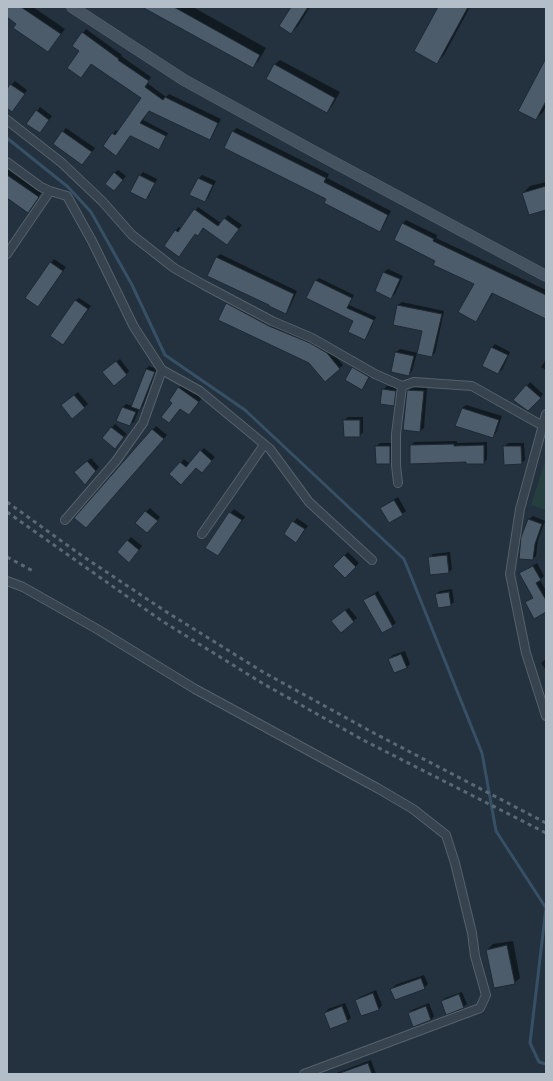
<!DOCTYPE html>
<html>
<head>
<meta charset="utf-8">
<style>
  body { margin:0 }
  #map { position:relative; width:553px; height:1081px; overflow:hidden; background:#23323e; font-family:"Fira Sans Condensed",sans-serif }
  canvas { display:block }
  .frame { position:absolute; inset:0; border:8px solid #b3bec9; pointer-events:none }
</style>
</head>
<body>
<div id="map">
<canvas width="553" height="1081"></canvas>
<div class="frame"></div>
</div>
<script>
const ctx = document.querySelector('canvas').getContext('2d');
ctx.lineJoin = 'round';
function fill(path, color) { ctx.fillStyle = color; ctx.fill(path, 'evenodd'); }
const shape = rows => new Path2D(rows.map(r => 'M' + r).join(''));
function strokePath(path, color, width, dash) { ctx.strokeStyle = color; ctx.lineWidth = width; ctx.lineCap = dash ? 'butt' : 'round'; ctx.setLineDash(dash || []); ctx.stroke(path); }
fill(shape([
  [546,458,546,510,531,505]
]), '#253f3f');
fill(shape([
  [7,7,33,7,65,29,48,51,18,24,7,16],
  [147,7,193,7,266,48,259,60,253,67],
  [292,7,310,7,298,26,291,33],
  [440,7,470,7,444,55,436,63],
  [86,29,122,55,121,56,151,77,147,83,166,97,169,94,221,119,213,135,210,139,150,110,143,120,168,133,162,145,158,149,130,135,104,146,116,130,119,132,142,98,73,46],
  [280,60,340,92,332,106,327,112,274,65],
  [546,60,546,106,543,112,536,119],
  [15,81,27,90,15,107,7,107,7,90],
  [40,107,52,116,40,132,37,111],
  [66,128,95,148,82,164,54,144],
  [237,128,329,174,327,178,391,211,383,227,380,231,327,199,225,148,233,131],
  [7,169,41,193,31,208,7,197],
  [118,170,126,176,114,190,114,173],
  [143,172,157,179,149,196,146,199,140,176],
  [202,175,216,181,208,198,204,201,191,194,199,178],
  [546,182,546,209,523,193,530,186],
  [198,207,221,223,228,215,242,225,227,243,204,227,198,235,195,233,165,246,176,230,179,227,182,229],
  [406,220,437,235,436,238,546,290,546,318,493,293,479,317,476,321,476,284,436,260,395,240,403,223],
  [220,254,297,291,289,309,285,312,216,258],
  [54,259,66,267,38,306,26,298],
  [388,269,403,276,395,294,391,297,376,290,384,272],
  [319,278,354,295,349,305,376,317,368,335,364,339,354,320,315,281],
  [79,298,91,306,63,344,75,301],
  [230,300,330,349,343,365,326,380,310,362,227,303],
  [402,302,444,311,435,353,431,356,417,353,412,371,409,375,392,371,396,352,400,349,418,353,423,330,394,324,398,305],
  [495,344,510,352,502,370,498,373,492,348],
  [120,359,129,371,126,374,107,369],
  [546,360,546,370,541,367],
  [357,365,372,373,362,389,353,368],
  [149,366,157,369,143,406,139,409,134,422,130,425,118,420,123,407,126,404,133,406,146,369],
  [530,382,543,394,532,407,527,386],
  [184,383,203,397,189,414,173,403,179,388],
  [387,386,399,388,397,401,394,405,383,390],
  [411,387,427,388,424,428,420,431,408,391],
  [78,392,88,404,72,418,66,402],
  [466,405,502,416,496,433,493,437,457,425,462,408],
  [348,417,363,417,363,432,360,436,344,420],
  [115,424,127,434,118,444,103,438],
  [156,426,167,435,89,523,76,518],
  [457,441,457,443,487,442,487,459,484,463,467,461,411,446,414,442],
  [380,443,394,443,394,459,390,463,377,463,376,446],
  [508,443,524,443,525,460,521,463,504,447],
  [204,448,215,457,205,468,196,467,181,483,181,463,184,459,190,464],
  [91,458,99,467,88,480,79,468],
  [398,497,406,511,402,514,381,508],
  [150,508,160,517,150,529,136,523],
  [234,509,245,517,218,555,206,547],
  [533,516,545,521,538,540,536,556,533,559,522,537,529,519],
  [297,518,308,526,296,541,285,534],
  [131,537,142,546,132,558,118,552],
  [348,552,359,563,345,577,334,566],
  [450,552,452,569,449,572,429,558,433,554],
  [537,563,544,576,540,580,546,591,546,611,526,603,534,597,520,574],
  [452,589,454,602,450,605,436,594,440,591],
  [378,591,396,623,382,632,364,600,368,597],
  [349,608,357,618,341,631,336,618],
  [405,651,410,664,406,668,389,659,393,655],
  [546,659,546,670,541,663],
  [513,941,520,978,514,983,487,950,493,944],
  [424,975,428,984,424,988,392,989,395,985],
  [376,990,382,1005,379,1009,362,1015,356,1000,360,997],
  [462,992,467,1004,463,1007,442,1001,445,998],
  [345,1003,351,1018,347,1021,325,1013,328,1009],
  [429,1003,434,1016,431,1020,409,1013,412,1010],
  [371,1060,376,1074,334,1074]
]), '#0007');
strokePath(shape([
  [7,138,68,187,91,212,132,285,165,355,245,410,404,559,482,753,496,831,546,908,530,1043,539,1062,546,1064]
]), '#375066', 3);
const building = shape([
  [7,7,21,7,61,34,48,52,13,28,16,24,7,17,7,7],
  [142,7,174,7,260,55,253,68,142,7],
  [291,7,308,7,291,34,279,26,291,7],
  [438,7,468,7,437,64,414,51,438,7],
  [82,32,119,59,118,60,149,81,145,87,163,100,165,97,218,123,210,140,149,111,140,123,166,136,159,150,131,136,130,136,116,156,103,146,112,133,115,135,141,98,91,64,81,78,67,68,79,51,72,46,82,32],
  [546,58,546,101,536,120,518,111,546,58],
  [274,64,335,98,327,113,266,79,274,64],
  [10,84,25,94,12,112,7,108,7,89,10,84],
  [36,110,49,120,40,133,26,124,36,110],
  [62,131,92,152,82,165,53,144,62,131],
  [232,131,326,178,324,182,388,215,380,232,324,203,326,199,224,148,232,131],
  [114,172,123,180,114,191,105,184,114,172],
  [7,175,39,197,28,213,7,198,7,175],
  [139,175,155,183,146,200,130,192,139,175],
  [198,178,213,185,205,202,189,195,198,178],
  [546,186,546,210,529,215,522,193,546,186],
  [194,209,218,226,224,218,239,229,227,245,203,228,198,236,195,234,179,257,164,246,175,230,178,232,194,209],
  [402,223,434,239,433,241,546,295,546,319,492,293,476,322,458,312,474,284,433,265,435,261,394,240,402,223],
  [216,257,294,294,286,314,269,306,269,305,207,276,216,257],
  [50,262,63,271,38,307,25,298,50,262],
  [383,272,400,279,391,299,375,291,383,272],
  [315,280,352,298,347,308,374,320,365,340,348,332,353,321,306,298,315,280],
  [75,300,88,309,63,345,50,336,75,300],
  [226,303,269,326,310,343,327,353,340,369,325,382,309,363,218,320,226,303],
  [397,305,442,314,432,357,417,354,422,331,393,325,397,305],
  [491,347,508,355,498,374,482,366,491,347],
  [395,352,414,356,409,376,391,372,395,352],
  [116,361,127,375,114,386,102,372,116,361],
  [352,367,369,377,362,390,345,380,352,367],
  [146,369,155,372,140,410,131,407,146,369],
  [526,385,541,398,528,411,513,400,526,385],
  [178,387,199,402,189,415,180,409,169,423,161,417,172,403,169,401,178,387],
  [382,389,396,391,394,406,380,404,382,389],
  [407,390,424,391,420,432,403,430,407,390],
  [74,395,85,408,72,419,61,405,74,395],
  [122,407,136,412,130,426,116,421,122,407],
  [462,408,499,420,493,438,455,426,462,408],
  [343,420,360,420,360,437,344,437,343,420],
  [111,427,124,437,115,449,102,438,111,427],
  [152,429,164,439,86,528,74,518,152,429],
  [454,444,454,446,484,445,484,464,466,464,466,462,410,464,410,445,454,444],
  [375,446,390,446,390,464,376,464,375,446],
  [503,446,521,446,522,464,504,465,503,446],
  [200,450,212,461,202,473,196,468,181,485,169,474,180,462,186,467,200,450],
  [87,461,96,471,85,485,74,472,87,461],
  [394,500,403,515,389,523,380,508,394,500],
  [145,511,158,521,147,533,135,523,145,511],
  [229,512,242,520,218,556,205,548,229,512],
  [528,519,542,524,535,544,533,560,519,559,521,537,528,519],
  [292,521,305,529,296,543,284,534,292,521],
  [127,540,139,550,129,563,117,552,127,540],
  [344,555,356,567,345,578,333,566,344,555],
  [447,555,449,573,430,575,428,557,447,555],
  [533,566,541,580,536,583,546,600,546,612,534,619,525,602,533,598,519,573,533,566],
  [449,592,451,606,438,608,435,594,449,592],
  [375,594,393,627,382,633,363,600,375,594],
  [345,610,354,622,341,633,331,621,345,610],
  [401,654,407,668,394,673,388,659,401,654],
  [507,945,515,984,494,988,486,950,507,945],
  [421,978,425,989,395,1000,390,989,421,978],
  [373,993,379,1010,361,1016,355,1000,373,993],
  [459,994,464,1008,446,1015,441,1001,459,994],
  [342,1006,348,1022,330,1029,324,1013,342,1006],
  [426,1006,431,1020,413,1027,408,1013,426,1006],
  [368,1063,372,1074,341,1074,340,1073,368,1063]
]);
fill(building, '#4c5c6a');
strokePath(building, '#1e2a35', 1);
const street = shape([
  [7,120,62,163,102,201,132,235,174,268,204,285,272,321,312,338,375,374,402,386,414,382,472,386,543,426],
  [7,162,41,187,50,191,67,196,92,241,134,327,162,370,200,391,270,449,309,502,372,560],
  [7,254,50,191],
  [546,414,520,509,510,574,526,653,546,716],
  [398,483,396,465,396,434,402,386],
  [65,520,116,461,143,423,162,370],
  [202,534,264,445],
  [7,581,23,587,97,629,195,689,379,789,413,809,446,835,455,863,472,933,475,956,486,995,480,1008,304,1074]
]);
const secondary = shape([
  [72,7,184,80,313,151,546,276]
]);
strokePath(street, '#55616c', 10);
strokePath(secondary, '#55616c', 12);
strokePath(street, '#37434e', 8);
strokePath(secondary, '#455361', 11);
strokePath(shape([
  [7,502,81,555,165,611,263,672,370,731,546,823],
  [7,512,162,621,262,683,363,740,546,833],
  [7,557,35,572]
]), '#596875', 3, [4, 4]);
</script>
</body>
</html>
